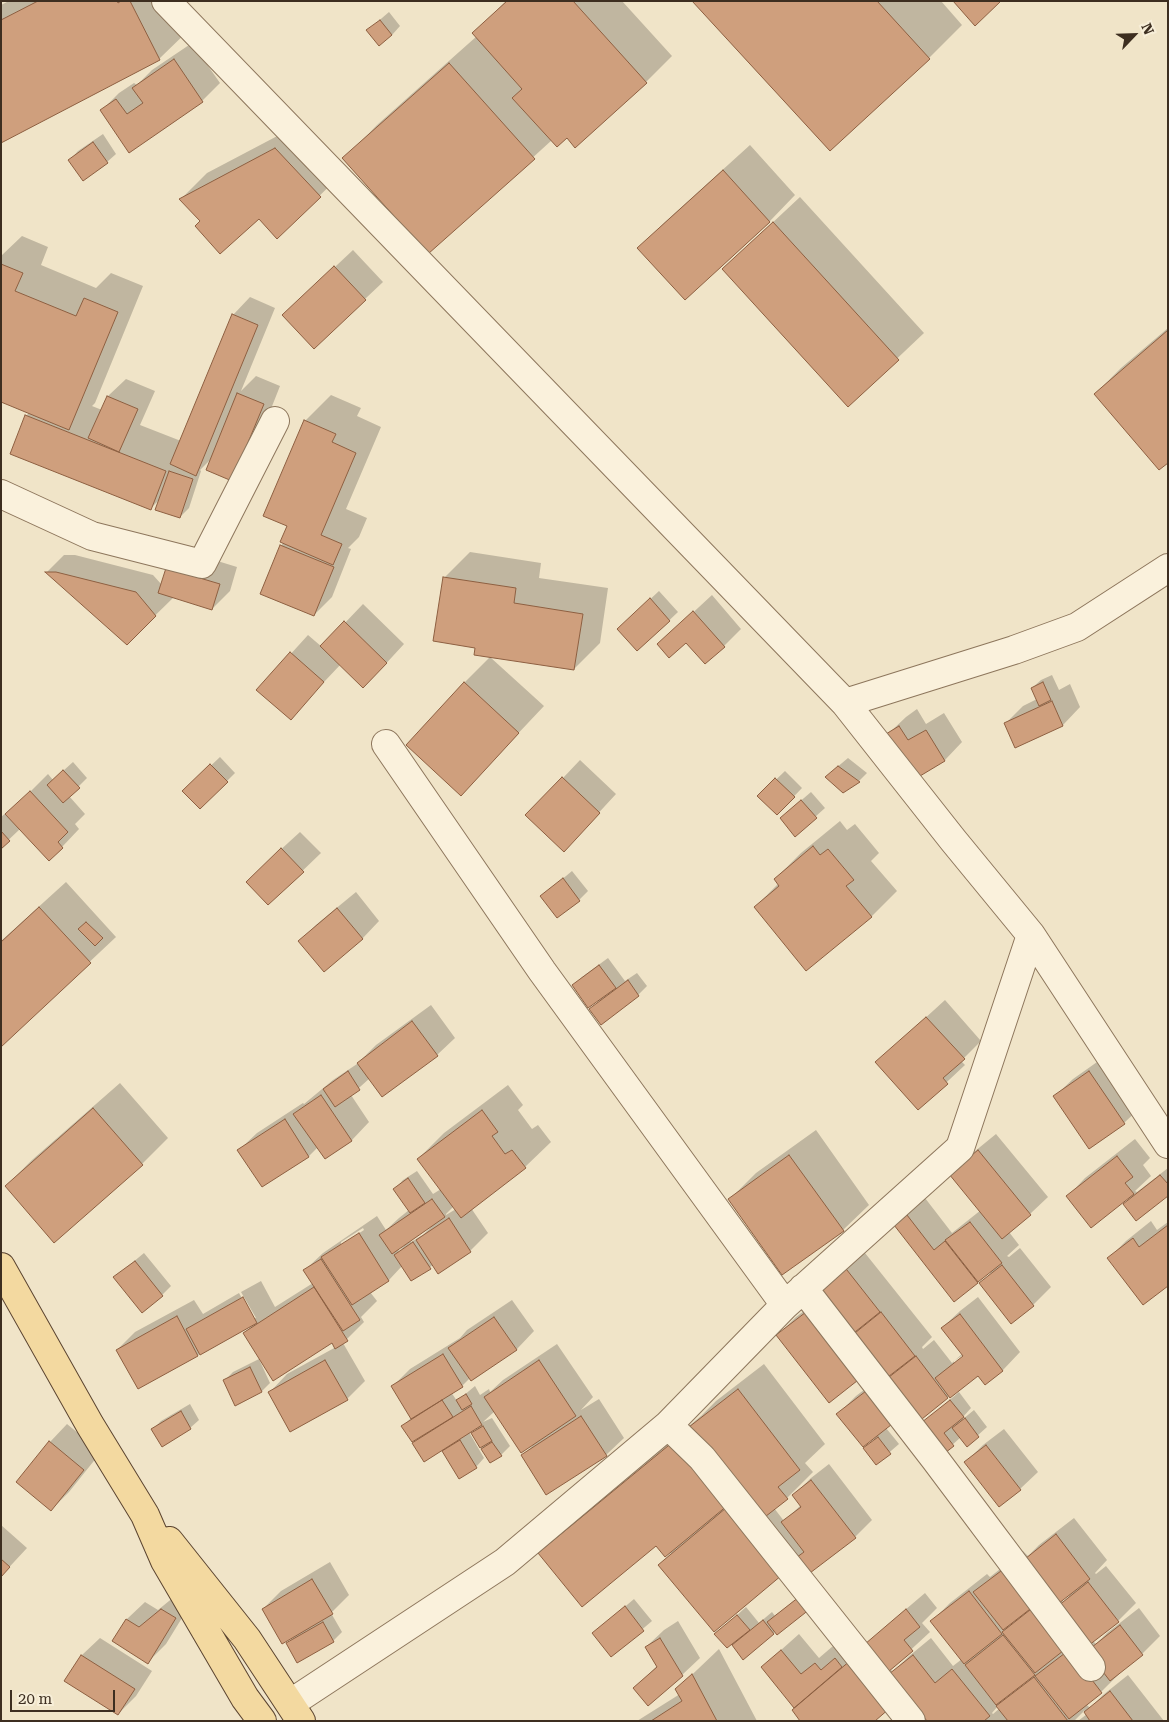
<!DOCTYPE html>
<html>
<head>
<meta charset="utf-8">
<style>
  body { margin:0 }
  #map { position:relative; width:1169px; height:1722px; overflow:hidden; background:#f0e4c8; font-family:"Roboto Serif",serif }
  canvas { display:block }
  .frame { position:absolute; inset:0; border:2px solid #3d2e20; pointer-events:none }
  .north { position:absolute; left:1109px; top:10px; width:50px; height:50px; -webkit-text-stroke:4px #f7eed8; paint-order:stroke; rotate:66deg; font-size:14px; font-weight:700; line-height:20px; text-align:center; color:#3d2e20 }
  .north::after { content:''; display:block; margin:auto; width:18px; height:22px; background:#3d2e20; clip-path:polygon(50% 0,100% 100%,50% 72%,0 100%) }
  .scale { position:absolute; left:10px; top:1690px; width:105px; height:22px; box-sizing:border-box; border:2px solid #3d2e20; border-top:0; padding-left:6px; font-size:15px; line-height:18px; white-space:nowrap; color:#3d2e20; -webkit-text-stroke:4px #f7eed8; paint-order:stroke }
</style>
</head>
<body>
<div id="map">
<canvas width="1169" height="1722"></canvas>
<div class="frame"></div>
<div class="north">N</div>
<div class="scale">20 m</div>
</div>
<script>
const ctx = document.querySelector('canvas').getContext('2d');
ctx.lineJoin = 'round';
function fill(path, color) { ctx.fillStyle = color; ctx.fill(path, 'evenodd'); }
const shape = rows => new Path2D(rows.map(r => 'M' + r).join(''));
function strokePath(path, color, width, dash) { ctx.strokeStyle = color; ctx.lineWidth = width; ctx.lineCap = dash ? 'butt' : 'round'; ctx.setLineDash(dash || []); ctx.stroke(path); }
fill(shape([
  [9,1,180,1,193,26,159,59,1,141,1,5],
  [506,1,622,1,672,56,646,82,567,137,552,140,428,253,344,159,377,125,477,36,474,33],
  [694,1,941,1,962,25,929,58],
  [389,12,400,26,392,35,368,30],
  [192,43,220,83,202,101,130,151,102,110,119,93,134,83,137,85,152,70],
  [302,123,346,170,277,237,259,217,202,221,181,199,207,173],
  [103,134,116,154,107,162,70,160,78,151],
  [750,145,795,195,770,221,685,298,639,248,665,222],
  [800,197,924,333,848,405,723,269],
  [22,236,48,247,41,265,96,288,111,273,143,286,95,403,92,406,102,410,108,396,126,379,155,391,140,425,181,441,233,315,250,297,275,308,241,391,256,376,280,386,250,462,212,458,200,470,201,471,189,508,180,517,161,498,150,509,26,416,30,412,1,401,1,256],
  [353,250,383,282,365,299,302,298],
  [1168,328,1168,461,1095,394,1121,368],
  [331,395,361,408,357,416,381,427,346,509,367,518,359,537,348,548,351,549,332,597,314,615,281,546,284,542,288,526,305,421],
  [185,551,237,567,230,591,212,609,174,597,127,643,47,572,64,555,75,555,153,575,162,585],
  [470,552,541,563,539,578,608,588,600,643,574,669,476,647,444,578],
  [659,591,678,612,638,650,628,620],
  [712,595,741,629,724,646,686,641,659,644],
  [363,604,404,644,381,669,341,664,290,718,258,690,308,635,322,647],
  [490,657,544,706,461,794,464,683],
  [1052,675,1059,690,1070,684,1080,707,1063,725,1015,747,1005,724,1023,706,1037,699,1032,688,1041,680],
  [917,709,926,724,944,713,962,742,945,760,921,774,888,734,906,717],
  [220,757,235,773,200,808,184,791],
  [848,758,867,773,859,781,836,768],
  [580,760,616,794,581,832,563,778],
  [73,762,87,778,69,796,85,814,75,824,79,829,62,847,20,829,1,847,1,817,13,807,14,808,48,774,53,780],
  [785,771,802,788,777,814,759,796],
  [811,792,825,808,795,835,790,810],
  [840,821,847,830,855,824,879,853,871,861,897,891,871,917,755,907,779,883,775,879,801,853],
  [300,832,321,853,268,904,265,864],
  [572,871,588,891,579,900,557,916,542,896],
  [66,882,116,937,1,1045,1,941],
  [356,892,379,921,362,939,300,941,317,924],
  [608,958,625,981,637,973,647,986,638,995,591,1009,599,1001,574,985,582,977],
  [945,1000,981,1041,961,1061,965,1065,918,1109,877,1062],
  [431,1005,455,1038,437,1055,370,1078,351,1095,369,1122,352,1140,325,1158,318,1147,309,1156,262,1186,239,1150,257,1133,303,1103,304,1104,333,1080,357,1064,376,1045],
  [1107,1055,1142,1106,1124,1123,1055,1096,1073,1079],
  [120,1083,168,1138,142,1164,6,1186,32,1160],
  [508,1085,523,1105,518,1110,532,1129,538,1125,551,1142,525,1167,471,1208,488,1233,470,1251,438,1272,433,1265,411,1280,402,1266,389,1280,370,1292,377,1301,361,1317,364,1322,343,1343,365,1381,347,1399,270,1392,287,1374,336,1347,332,1341,244,1333,252,1326,138,1387,117,1350,135,1332,194,1300,203,1314,239,1293,253,1318,256,1318,241,1292,261,1281,275,1307,313,1283,305,1270,323,1253,377,1216,386,1230,399,1218,409,1210,395,1189,403,1180,417,1171,433,1194,441,1189,418,1159,444,1133],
  [454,1206,456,1209,446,1215,446,1214],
  [431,1227,423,1235,411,1242,410,1240],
  [363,1228,364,1230,341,1245,341,1242],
  [407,1243,399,1251,397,1248],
  [816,1130,869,1205,843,1230,730,1199,756,1173],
  [996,1134,1048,1197,1030,1214,1009,1232,1019,1245,1007,1256,1009,1257,1020,1248,1051,1287,1033,1305,1011,1323,981,1283,991,1273,989,1272,954,1300,895,1225,913,1208,925,1198,952,1233,981,1210,969,1156],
  [1135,1139,1150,1158,1143,1165,1151,1176,1135,1191,1137,1192,1168,1168,1168,1194,1124,1204,1130,1198,1129,1196,1068,1196,1085,1178],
  [1151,1221,1157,1230,1168,1222,1168,1284,1109,1258,1126,1241],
  [861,1248,932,1337,922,1347,923,1349,934,1340,952,1363,962,1354,942,1328,960,1311,978,1297,1020,1352,1003,1370,985,1384,978,1374,948,1397,907,1408,886,1428,899,1444,877,1463,865,1448,874,1439,838,1414,856,1396,882,1376,778,1335,796,1317,821,1298],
  [967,1352,968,1354,954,1365,954,1361],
  [896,1369,897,1370,892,1375,890,1374],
  [144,1253,171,1286,162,1295,115,1277],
  [512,1300,534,1331,517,1349,471,1380,470,1378,462,1386,451,1392,457,1401,475,1386,480,1395,489,1389,490,1392,503,1380,557,1344,593,1397,581,1410,599,1399,624,1438,606,1455,523,1455,533,1445,495,1411,483,1422,492,1418,510,1446,501,1455,490,1462,473,1434,479,1426,469,1432,484,1458,476,1467,444,1451,451,1445,414,1443,420,1436,403,1426,412,1417,393,1386,410,1369,460,1338,467,1330],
  [259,1359,270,1383,262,1391,236,1404,224,1381,233,1372],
  [764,1364,825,1444,805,1463,813,1472,787,1498,774,1508,784,1521,801,1505,794,1495,811,1478,829,1464,872,1520,855,1537,807,1574,659,1565,671,1553,656,1545,540,1553,566,1528,701,1416,716,1401],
  [959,1392,971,1408,962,1418,963,1419,974,1410,987,1427,967,1445,961,1437,941,1455,919,1426],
  [190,1404,199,1420,190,1428,153,1429,161,1421],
  [67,1424,101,1452,69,1492,51,1510,50,1442],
  [1004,1429,1038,1472,1020,1489,965,1463,983,1445],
  [1074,1518,1107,1560,1095,1573,1096,1574,1106,1566,1136,1603,1118,1621,1093,1641,1096,1644,1107,1633,1139,1608,1160,1636,1142,1654,1118,1673,1119,1674,1101,1692,1086,1704,1090,1708,1103,1695,1128,1675,1164,1721,1078,1721,1087,1714,1084,1711,1074,1721,928,1721,905,1692,796,1708,762,1667,799,1634,819,1658,833,1646,839,1653,853,1641,867,1644,885,1627,925,1593,937,1608,922,1623,930,1632,890,1669,893,1672,908,1657,931,1638,953,1666,962,1659,932,1621,950,1603,987,1574,990,1577,1023,1551,1028,1556,1039,1545],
  [1068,1594,1069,1596,1063,1602,1061,1599],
  [998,1706,1000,1708,993,1714,992,1713],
  [1,1525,27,1548,1,1576],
  [330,1562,349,1595,331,1613,342,1632,333,1641,298,1661,287,1643,295,1636,263,1609,281,1591],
  [808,1589,776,1631,743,1658,731,1643,716,1634,746,1607,759,1623,772,1612,775,1616],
  [180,1592,193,1600,166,1644,148,1662,114,1641,127,1619,145,1602,158,1610],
  [634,1599,652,1621,612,1655,594,1633],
  [678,1621,700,1658,682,1675,634,1688,657,1666,646,1647,664,1630],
  [100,1638,152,1671,136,1696,118,1714,66,1681,82,1655],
  [719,1649,757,1721,637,1721,680,1694,677,1689]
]), '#0003');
const building = shape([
  [38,1,117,1,118,3,121,1,130,1,160,60,1,143,1,20,38,1],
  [507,1,573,1,647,83,575,148,567,138,557,147,512,98,522,89,472,33,507,1],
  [692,1,877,1,930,59,830,151,692,1],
  [953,1,1001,1,975,26,953,1],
  [380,20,392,35,379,46,366,30,380,20],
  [174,59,203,102,129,153,100,110,116,99,127,114,143,103,132,88,174,59],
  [449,63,535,159,428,254,342,158,449,63],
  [93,142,108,163,83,181,68,160,93,142],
  [275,148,321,197,277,239,259,219,220,254,195,226,200,221,179,199,275,148],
  [723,170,770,222,685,300,637,248,723,170],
  [773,222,899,360,848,407,722,269,773,222],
  [1,264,23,273,15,291,76,316,84,298,118,312,69,430,1,402,1,264],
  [334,266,366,300,314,349,282,315,334,266],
  [232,314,258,325,196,476,170,464,232,314],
  [1168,330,1168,463,1159,470,1094,394,1168,330],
  [237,393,264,404,232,481,206,470,237,393],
  [107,396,138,409,119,452,88,438,107,396],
  [25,415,166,471,151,510,10,454,25,415],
  [304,420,336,434,332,442,356,453,321,535,342,544,333,565,280,542,287,526,263,516,304,420],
  [169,471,193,479,180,518,155,510,169,471],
  [280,545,334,567,314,616,260,594,280,545],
  [166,568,220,584,212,610,158,593,166,568],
  [45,572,56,572,136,592,156,616,127,645,45,572],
  [443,577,516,588,514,603,583,614,574,670,474,655,475,648,433,641,443,577],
  [650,598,670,621,637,651,617,629,650,598],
  [693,611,725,647,705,664,686,643,669,658,657,644,693,611],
  [344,621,387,663,363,688,320,646,344,621],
  [290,652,324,682,291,720,256,690,290,652],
  [464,682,519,733,461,796,406,745,464,682],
  [1043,682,1051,700,1039,706,1031,688,1043,682],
  [1052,701,1063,726,1015,748,1004,723,1052,701],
  [899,726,908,740,926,730,945,761,920,776,895,748,886,734,899,726],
  [210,764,228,782,200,809,182,791,210,764],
  [838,766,860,782,843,793,825,777,838,766],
  [63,770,80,788,63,803,47,785,63,770],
  [562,777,600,813,564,852,525,815,562,777],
  [775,778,795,797,777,815,757,796,775,778],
  [30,791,68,832,58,842,63,848,49,861,5,814,30,791],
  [801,800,817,818,795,837,780,818,801,800],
  [1,831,10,841,1,849,1,831],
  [813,846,820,855,828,849,854,880,846,886,872,917,806,971,754,907,779,886,774,879,813,846],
  [281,848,304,872,268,905,246,882,281,848],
  [563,878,580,901,557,918,540,896,563,878],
  [39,907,91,963,1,1047,1,942,39,907],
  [337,908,363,939,324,972,298,941,337,908],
  [86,922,103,938,95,946,78,929,86,922],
  [599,965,616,988,588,1008,572,985,599,965],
  [628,980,639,996,601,1025,589,1009,628,980],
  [926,1017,965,1059,943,1078,948,1084,918,1110,875,1062,926,1017],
  [412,1021,438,1056,382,1097,357,1063,412,1021],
  [348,1071,360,1090,335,1107,323,1089,348,1071],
  [1089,1071,1125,1124,1089,1149,1053,1096,1089,1071],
  [321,1095,352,1141,325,1159,293,1114,321,1095],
  [93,1108,143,1165,54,1243,5,1186,93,1108],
  [482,1110,498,1132,492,1136,505,1154,512,1150,526,1168,461,1218,417,1159,482,1110],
  [285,1119,309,1157,262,1187,237,1150,285,1119],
  [978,1150,1031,1215,1002,1239,949,1174,978,1150],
  [789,1155,844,1231,782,1275,728,1199,789,1155],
  [1117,1156,1133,1177,1125,1183,1134,1194,1091,1228,1066,1196,1117,1156],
  [1160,1175,1168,1184,1168,1196,1136,1221,1123,1204,1160,1175],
  [408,1178,425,1203,410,1213,393,1189,408,1178],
  [432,1199,445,1217,392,1254,379,1235,432,1199],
  [907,1215,934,1250,945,1241,978,1283,954,1302,894,1225,907,1215],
  [449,1218,471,1252,438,1274,416,1240,449,1218],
  [970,1222,1002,1263,978,1282,945,1240,970,1222],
  [1168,1225,1168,1286,1143,1305,1107,1258,1133,1238,1139,1247,1168,1225],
  [359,1233,389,1281,352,1305,321,1257,359,1233],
  [413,1242,431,1269,411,1281,394,1255,413,1242],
  [321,1259,360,1320,343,1331,303,1270,321,1259],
  [135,1261,163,1296,142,1313,113,1277,135,1261],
  [843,1265,880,1312,850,1336,812,1288,843,1265],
  [1002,1265,1034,1306,1011,1324,979,1283,1002,1265],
  [314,1287,348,1341,335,1349,332,1343,273,1381,243,1333,314,1287],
  [243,1297,257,1323,200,1355,186,1329,243,1297],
  [810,1309,862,1377,829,1403,776,1335,810,1309],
  [881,1312,915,1356,884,1380,850,1337,881,1312],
  [960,1314,1003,1371,985,1385,978,1376,950,1398,935,1378,963,1356,941,1328,960,1314],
  [177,1316,198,1356,138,1389,116,1350,177,1316],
  [494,1317,517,1350,471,1381,448,1348,494,1317],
  [443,1354,463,1387,411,1419,391,1386,443,1354],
  [916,1356,948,1398,917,1423,884,1381,916,1356],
  [325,1360,348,1400,290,1432,268,1392,325,1360],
  [539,1360,576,1416,521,1453,484,1397,539,1360],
  [250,1367,262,1392,235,1406,223,1380,250,1367],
  [870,1388,896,1421,863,1447,836,1414,870,1388],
  [738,1389,800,1470,778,1487,788,1499,761,1520,689,1427,738,1389],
  [466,1394,472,1404,462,1410,456,1400,466,1394],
  [442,1400,453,1417,412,1442,401,1426,442,1400],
  [950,1400,964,1417,944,1433,954,1446,941,1456,917,1426,950,1400],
  [471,1406,482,1425,424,1462,412,1443,471,1406],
  [181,1411,191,1429,162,1447,151,1429,181,1411],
  [581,1416,607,1456,546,1495,521,1455,581,1416],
  [965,1418,979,1437,967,1447,952,1428,965,1418],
  [483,1426,492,1441,480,1448,471,1433,483,1426],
  [878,1437,891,1454,876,1465,863,1448,878,1437],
  [460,1440,477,1468,459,1479,442,1451,460,1440],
  [49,1441,84,1470,51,1511,16,1482,49,1441],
  [674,1441,728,1505,665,1557,656,1546,582,1607,538,1553,674,1441],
  [492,1442,502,1456,490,1463,481,1449,492,1442],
  [986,1445,1021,1490,999,1507,964,1462,986,1445],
  [811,1480,856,1538,806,1576,793,1560,804,1552,781,1522,801,1507,792,1495,811,1480],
  [726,1508,782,1575,714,1632,658,1565,726,1508],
  [1056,1534,1090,1579,1054,1607,1020,1563,1056,1534],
  [1,1559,10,1567,1,1577,1,1559],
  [1005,1568,1034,1606,1003,1630,973,1592,1005,1568],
  [312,1579,333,1614,282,1644,262,1609,312,1579],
  [1088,1582,1119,1622,1084,1649,1053,1610,1088,1582],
  [969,1591,1002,1634,964,1664,930,1621,969,1591],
  [799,1597,810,1609,777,1635,767,1622,799,1597],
  [625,1606,644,1631,611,1657,592,1633,625,1606],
  [1035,1606,1068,1647,1035,1673,1002,1632,1035,1606],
  [161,1609,176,1618,148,1664,112,1641,126,1619,139,1627,161,1609],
  [906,1609,920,1627,904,1640,913,1651,888,1672,865,1644,906,1609],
  [737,1615,750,1630,727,1648,714,1634,737,1615],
  [763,1620,774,1634,743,1660,732,1645,763,1620],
  [323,1622,334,1642,297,1663,286,1643,323,1622],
  [1120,1625,1143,1655,1110,1681,1087,1651,1120,1625],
  [1003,1635,1035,1675,996,1705,965,1665,1003,1635],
  [660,1638,683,1676,648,1706,633,1688,657,1667,645,1647,660,1638],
  [781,1650,801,1674,815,1663,821,1670,835,1658,842,1667,794,1708,761,1667,781,1650],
  [1069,1650,1102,1693,1069,1719,1035,1676,1069,1650],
  [81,1655,135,1689,118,1715,64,1681,81,1655],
  [913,1655,935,1683,952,1669,990,1716,984,1721,927,1721,889,1674,913,1655],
  [851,1660,890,1708,875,1721,800,1721,792,1710,851,1660],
  [692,1674,717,1721,651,1721,682,1701,675,1689,692,1674],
  [1034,1677,1068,1721,1008,1721,996,1706,1034,1677],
  [1110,1691,1133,1721,1090,1721,1084,1712,1110,1691]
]);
fill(building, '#cf9f7d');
strokePath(building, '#8d5f41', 1);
const minor = shape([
  [166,1,845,703,1014,650,1077,627,1168,568],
  [1,494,92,536,202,564,275,421],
  [386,744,542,971,785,1305],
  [1031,935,1168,1144],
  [803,1288,935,1459,1091,1667],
  [668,1425,702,1458,911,1721],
  [291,1703,505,1562,668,1425,785,1305,960,1148,1031,935,953,840,845,703]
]);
const major = shape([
  [1,1267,90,1425,145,1515,165,1561,245,1698,262,1721],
  [169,1541,247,1639,301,1721]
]);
strokePath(minor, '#8d765c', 30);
strokePath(major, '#5b4430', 30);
strokePath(minor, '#faf1dc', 28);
strokePath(major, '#f3d9a0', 28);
</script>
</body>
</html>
